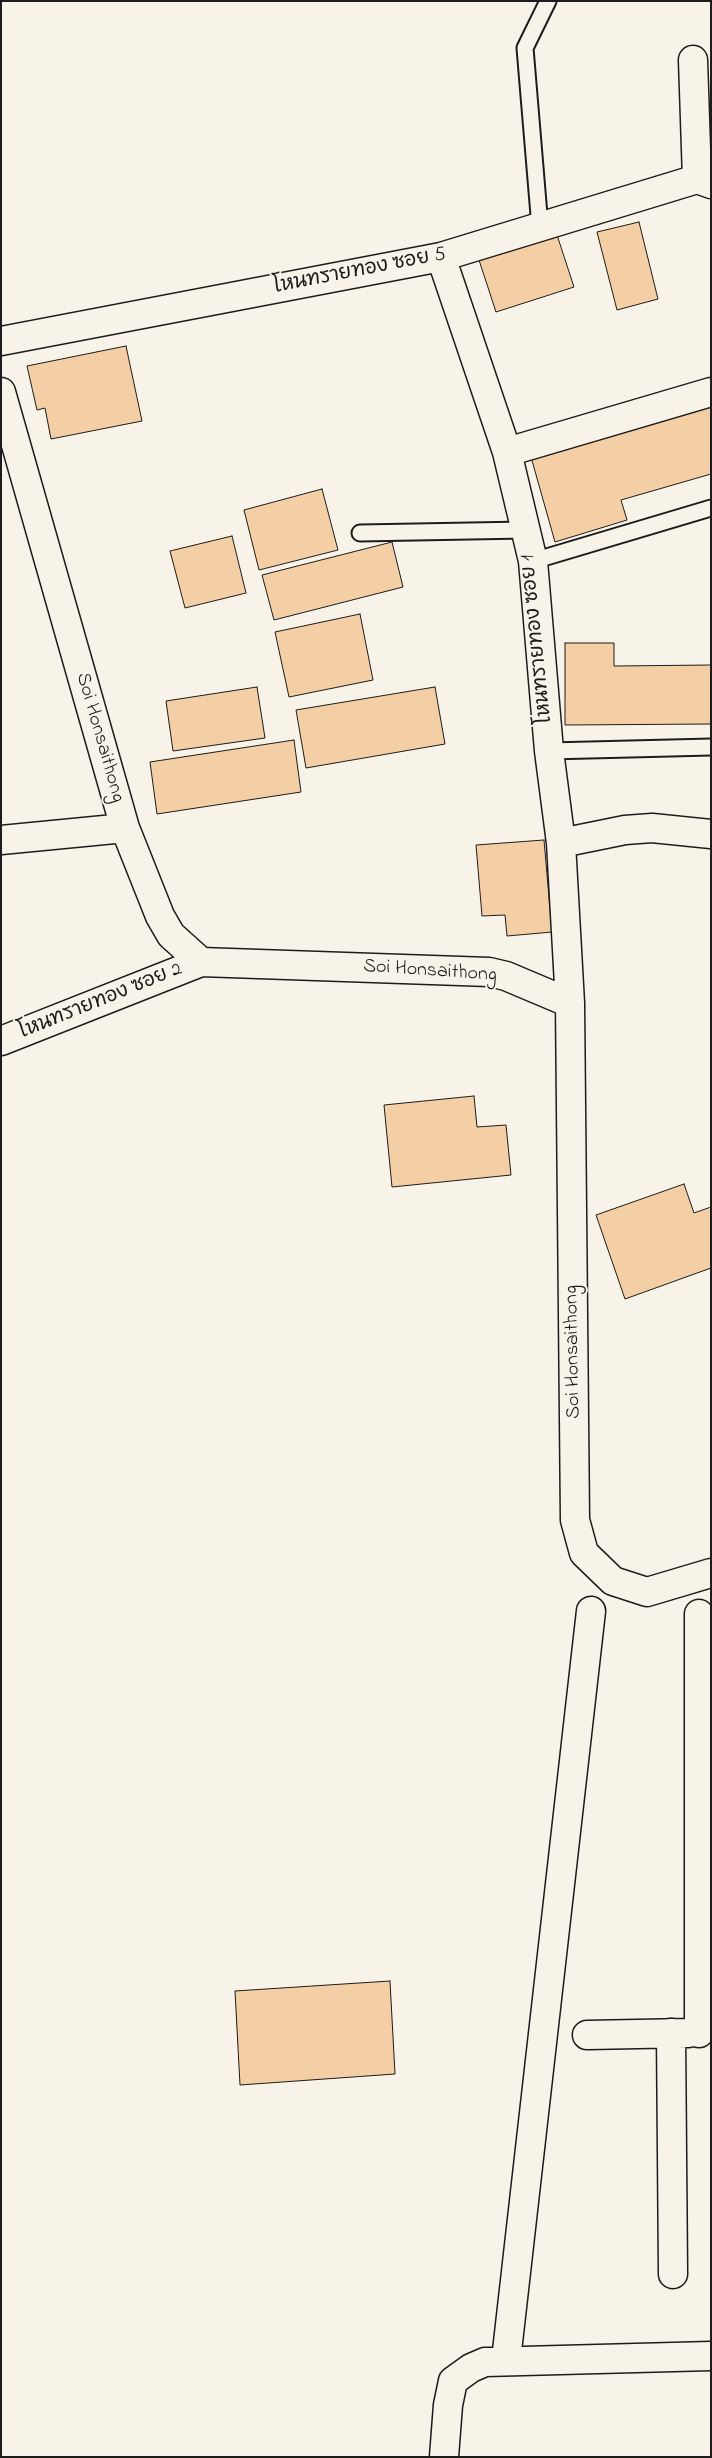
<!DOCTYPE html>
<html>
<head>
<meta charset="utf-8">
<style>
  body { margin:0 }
  #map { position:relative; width:712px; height:2458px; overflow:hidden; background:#f7f3e8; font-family:"Indie Flower",sans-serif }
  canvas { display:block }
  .frame { position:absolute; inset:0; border:2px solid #1c1c1c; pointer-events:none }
</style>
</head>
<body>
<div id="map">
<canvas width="712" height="2458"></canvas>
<div class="frame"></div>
</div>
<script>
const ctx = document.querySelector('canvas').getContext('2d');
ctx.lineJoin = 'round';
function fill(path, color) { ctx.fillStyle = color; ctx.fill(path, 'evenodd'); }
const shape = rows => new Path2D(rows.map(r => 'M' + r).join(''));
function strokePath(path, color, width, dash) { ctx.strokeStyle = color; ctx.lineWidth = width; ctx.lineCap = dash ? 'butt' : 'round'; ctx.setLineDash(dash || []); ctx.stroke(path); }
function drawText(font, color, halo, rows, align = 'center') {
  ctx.font = font + ' "Indie Flower","Playpen Sans Thai",sans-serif'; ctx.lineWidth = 4; ctx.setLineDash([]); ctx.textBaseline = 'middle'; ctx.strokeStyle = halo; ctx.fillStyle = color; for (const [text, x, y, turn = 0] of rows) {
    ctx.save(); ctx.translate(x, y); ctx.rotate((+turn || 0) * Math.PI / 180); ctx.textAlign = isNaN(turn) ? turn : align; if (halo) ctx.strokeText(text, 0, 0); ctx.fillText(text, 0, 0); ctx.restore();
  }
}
const building = shape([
  [639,222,658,299,617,310,597,232,639,222],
  [557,235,574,287,496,312,479,260,557,235],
  [126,346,142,421,51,439,45,408,37,410,27,366,126,346],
  [711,404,711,474,621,500,627,520,555,542,531,457,711,404],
  [322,489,338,550,259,570,244,510,322,489],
  [232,536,246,593,185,608,170,551,232,536],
  [392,542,403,587,274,620,262,575,392,542],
  [360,614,373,680,289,697,275,632,360,614],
  [565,643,614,643,614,666,711,665,711,724,565,725,565,643],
  [257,687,265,738,173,751,166,701,257,687],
  [435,687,445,744,306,768,296,710,435,687],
  [294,740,301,792,157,814,150,762,294,740],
  [544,840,552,932,507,936,505,915,482,916,476,845,544,840],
  [474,1096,477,1127,506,1125,511,1175,392,1187,384,1105,474,1096],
  [684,1184,694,1213,711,1207,711,1268,625,1299,596,1215,684,1184],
  [390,1981,395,2074,240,2085,235,1991,390,1981]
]);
fill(building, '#f4cea4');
strokePath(building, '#1c1c1c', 1);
const lane = shape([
  [540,227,525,48,548,1],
  [360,533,525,530],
  [533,561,711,508],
  [549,751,711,747]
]);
const street = shape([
  [693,60,697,179],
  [441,257,507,452,533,561,549,751,561,843,570,1003,575,1520,584,1553,613,1581,647,1592,711,1573],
  [1,341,441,257,697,179,711,184],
  [1,392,125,828,160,916,171,935,201,962,489,972,506,976,570,1003],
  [507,452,711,392],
  [1,840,125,828],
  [561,843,625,830,652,828,711,834],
  [1,1041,201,962],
  [671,2033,673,2274],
  [699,2033,699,1614],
  [587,2035,688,2033],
  [506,2360,591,1611],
  [444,2457,448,2405,453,2381,471,2368,485,2362,711,2356]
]);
strokePath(lane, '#1c1c1c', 19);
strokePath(street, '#1c1c1c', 31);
strokePath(lane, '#f7f3e8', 15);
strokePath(street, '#f7f3e8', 28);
drawText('20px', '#1c1c1c', '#f7f3e8', [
  ["โหนทรายทอง ซอย 5",360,272,-11],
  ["โหนทรายทอง ซอย 1",538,639,-96],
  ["Soi Honsaithong",99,738,74],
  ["Soi Honsaithong",430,972,4],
  ["โหนทรายทอง ซอย 2",101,1002,-22],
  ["Soi Honsaithong",574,1352,-91]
]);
</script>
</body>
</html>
